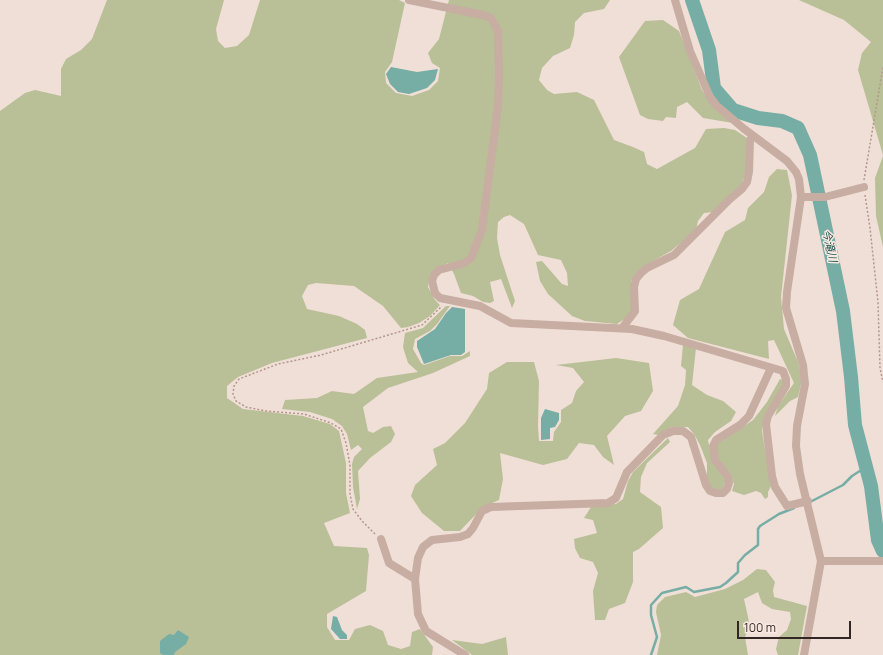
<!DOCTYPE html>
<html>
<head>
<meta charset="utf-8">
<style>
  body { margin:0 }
  #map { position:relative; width:883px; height:655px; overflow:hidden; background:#f0dfd6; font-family:Manrope,sans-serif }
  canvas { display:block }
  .scale { position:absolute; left:737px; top:621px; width:114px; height:18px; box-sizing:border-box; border:2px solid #332725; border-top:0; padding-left:5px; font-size:12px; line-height:14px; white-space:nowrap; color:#332725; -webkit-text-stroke:3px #f8eae2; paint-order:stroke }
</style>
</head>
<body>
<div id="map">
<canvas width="883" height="655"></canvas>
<div class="scale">100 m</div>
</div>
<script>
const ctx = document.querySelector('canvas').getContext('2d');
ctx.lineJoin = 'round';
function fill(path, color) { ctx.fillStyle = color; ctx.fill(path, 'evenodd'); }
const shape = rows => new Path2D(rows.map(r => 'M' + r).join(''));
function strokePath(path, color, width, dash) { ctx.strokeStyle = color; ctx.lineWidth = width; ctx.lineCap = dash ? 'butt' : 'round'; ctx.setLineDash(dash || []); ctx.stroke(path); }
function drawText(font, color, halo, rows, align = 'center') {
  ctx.font = font + ' Manrope,"Noto Sans JP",sans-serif'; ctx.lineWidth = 3; ctx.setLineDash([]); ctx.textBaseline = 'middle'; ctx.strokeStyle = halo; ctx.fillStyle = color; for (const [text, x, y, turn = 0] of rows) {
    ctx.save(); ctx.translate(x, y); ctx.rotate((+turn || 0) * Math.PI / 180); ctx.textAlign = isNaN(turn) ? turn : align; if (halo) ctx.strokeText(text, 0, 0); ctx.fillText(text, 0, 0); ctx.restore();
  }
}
fill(shape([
  [107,0,224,0,216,29,218,41,225,48,237,46,249,35,260,0,399,0,405,3,392,62,385,72,386,83,396,93,412,96,429,90,438,81,440,68,432,63,428,53,439,39,449,0,610,0,604,9,584,13,575,22,574,35,570,48,553,56,542,68,539,80,547,90,554,94,577,92,594,100,614,140,633,147,644,152,647,164,657,169,695,148,706,129,724,128,735,130,747,138,747,170,740,188,713,212,704,213,698,221,696,230,671,251,644,266,631,281,632,309,626,318,617,324,585,321,572,316,548,294,540,281,536,262,542,261,562,284,568,286,567,273,561,260,538,255,524,224,510,215,504,217,498,222,497,238,500,255,515,301,512,308,501,279,490,282,494,301,490,303,483,302,473,296,461,293,454,274,448,263,430,274,428,287,435,300,440,305,430,316,419,323,408,327,401,328,383,306,354,286,316,283,308,285,302,296,307,309,339,316,357,324,365,330,367,338,272,363,238,377,227,386,227,398,243,409,303,416,330,424,339,431,346,463,346,493,350,513,324,523,334,546,367,548,369,555,366,591,327,614,327,627,335,640,349,640,355,629,370,625,383,631,388,645,401,649,410,646,412,632,420,629,433,647,432,655,0,655,0,111,25,93,35,90,61,96,61,69,66,59,81,50,92,39],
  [799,0,883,0,883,155,858,70,862,53,871,42,844,20],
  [663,20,679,31,702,90,711,104,733,123,703,118,687,102,677,107,676,118,666,117,663,121,648,119,640,115,619,57,645,21],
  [883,156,883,247,876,216,875,178],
  [777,169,787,170,792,195,781,297,784,329,798,362,802,380,798,397,790,401,775,416,778,406,794,383,774,340,768,341,769,359,688,338,673,325,680,300,699,289,725,232,745,220,748,208,764,192,769,177],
  [446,306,450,306,437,324,430,331,415,339,413,349,421,363,424,365,450,356,462,356,470,351,470,356,433,373,388,388,363,407,368,431,373,433,383,427,391,426,395,434,391,442,370,458,358,471,360,499,357,509,353,487,352,464,354,457,362,449,358,445,351,450,347,434,342,426,332,419,310,412,282,409,285,400,317,398,332,391,354,394,377,378,418,372,408,363,403,347,405,333,423,328],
  [683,345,696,348,692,385,707,395,723,401,736,412,731,421,715,432,708,440,712,461,726,481,722,490,712,489,707,478,707,463,700,445,694,434,688,427,672,427,658,435,653,434,678,406,685,385,686,370,681,366],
  [616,358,649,363,653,391,641,411,625,416,607,436,614,465,603,457,594,445,579,443,567,459,543,465,500,453,503,479,499,500,483,507,460,531,444,531,422,513,411,496,415,485,437,465,433,449,445,443,465,423,487,389,489,373,507,362,534,362,539,381,538,427,539,441,553,441,554,432,561,422,561,410,572,403,576,391,584,382,573,368,556,365],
  [780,379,783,380,782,387,763,420,762,431,771,486,768,492,768,497,765,499,761,493,756,491,744,495,732,491,734,484,729,472,717,459,717,444,753,420,767,402],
  [668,438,670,442,647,463,641,477,640,492,661,507,663,528,639,549,633,552,633,582,625,603,609,609,605,620,595,620,593,591,598,573,593,562,580,558,575,548,574,539,597,533,593,520,584,518,591,507,616,504,623,499,628,481,633,472],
  [757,569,766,570,775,582,773,590,774,597,807,606,798,655,778,655,776,649,779,637,787,630,791,619,790,612,772,609,762,603,758,592,744,599,750,626,745,637,748,655,657,655,661,635,656,612,657,605,665,597,686,592,695,597,725,589,743,580],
  [506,637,508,655,472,655,452,640,482,644]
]), '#b9bf97');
fill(shape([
  [391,67,417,72,438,69,435,80,427,88,409,94,398,92,390,84,386,74],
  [452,307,465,309,465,352,461,355,451,355,424,364,417,347,417,341,435,329,446,313],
  [545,409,559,413,559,420,555,427,550,428,550,439,541,440,541,418],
  [333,616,337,617,342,630,347,635,347,639,340,639,331,629],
  [178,630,189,637,186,644,175,652,174,655,163,655,160,653,160,641,169,634,174,635]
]), '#76ada5');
strokePath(shape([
  [812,501,843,485,852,476,866,467],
  [651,655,657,637,651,615,651,605,662,593,686,587,694,592,720,587,726,583,738,572,738,563,745,555,758,545,758,529,760,526,779,514,794,508]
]), '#76ada5', 2.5);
strokePath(shape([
  [692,0,709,50,714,88,733,110,758,118,782,121,798,128,810,155,843,311,851,377,855,425,871,486,878,540,883,551]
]), '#76ada5', 14);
strokePath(shape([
  [864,180,883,67],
  [865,195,870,228,878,302,880,368,883,382],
  [375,534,362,521,353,509,350,494,350,465,346,443,341,429,331,423,304,414,266,411,246,407,236,401,233,394,234,386,239,379,278,364,321,355,422,325,442,306]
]), '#b3978d', 1.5, [2, 2]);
strokePath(shape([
  [409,0,483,15,491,18,498,31,499,76,498,106,482,230,471,258,465,263,439,270,434,275,432,281,435,293,440,298,480,306,511,323,632,329,664,336,783,371,786,379,786,386,768,416,766,424,772,476,775,487,787,506,808,501],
  [675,0,690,51,710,97,716,105,743,128,787,161,796,172,799,179,801,197,787,292,786,308,803,365,805,384,797,426,796,446,800,474,821,561,804,655],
  [801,197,825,197,864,187],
  [623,327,635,311,634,287,636,279,641,273,647,268,674,255,730,199,742,189,747,182,749,172,750,140,753,136],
  [381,539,389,563,415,579],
  [821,561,883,561],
  [465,655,426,631,418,614,415,579,418,558,423,547,432,540,460,537,468,534,473,528,482,511,491,507,608,503,616,498,627,472,663,435,673,431,683,431,691,437,706,485,710,491,716,493,723,493,727,489,729,483,728,477,715,460,713,446,716,440,740,425,749,416,771,368]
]), '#c8ada3', 8);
drawText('italic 11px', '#1b534d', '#f8eae2', [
  ["今滝川",829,246,78]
]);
</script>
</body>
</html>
